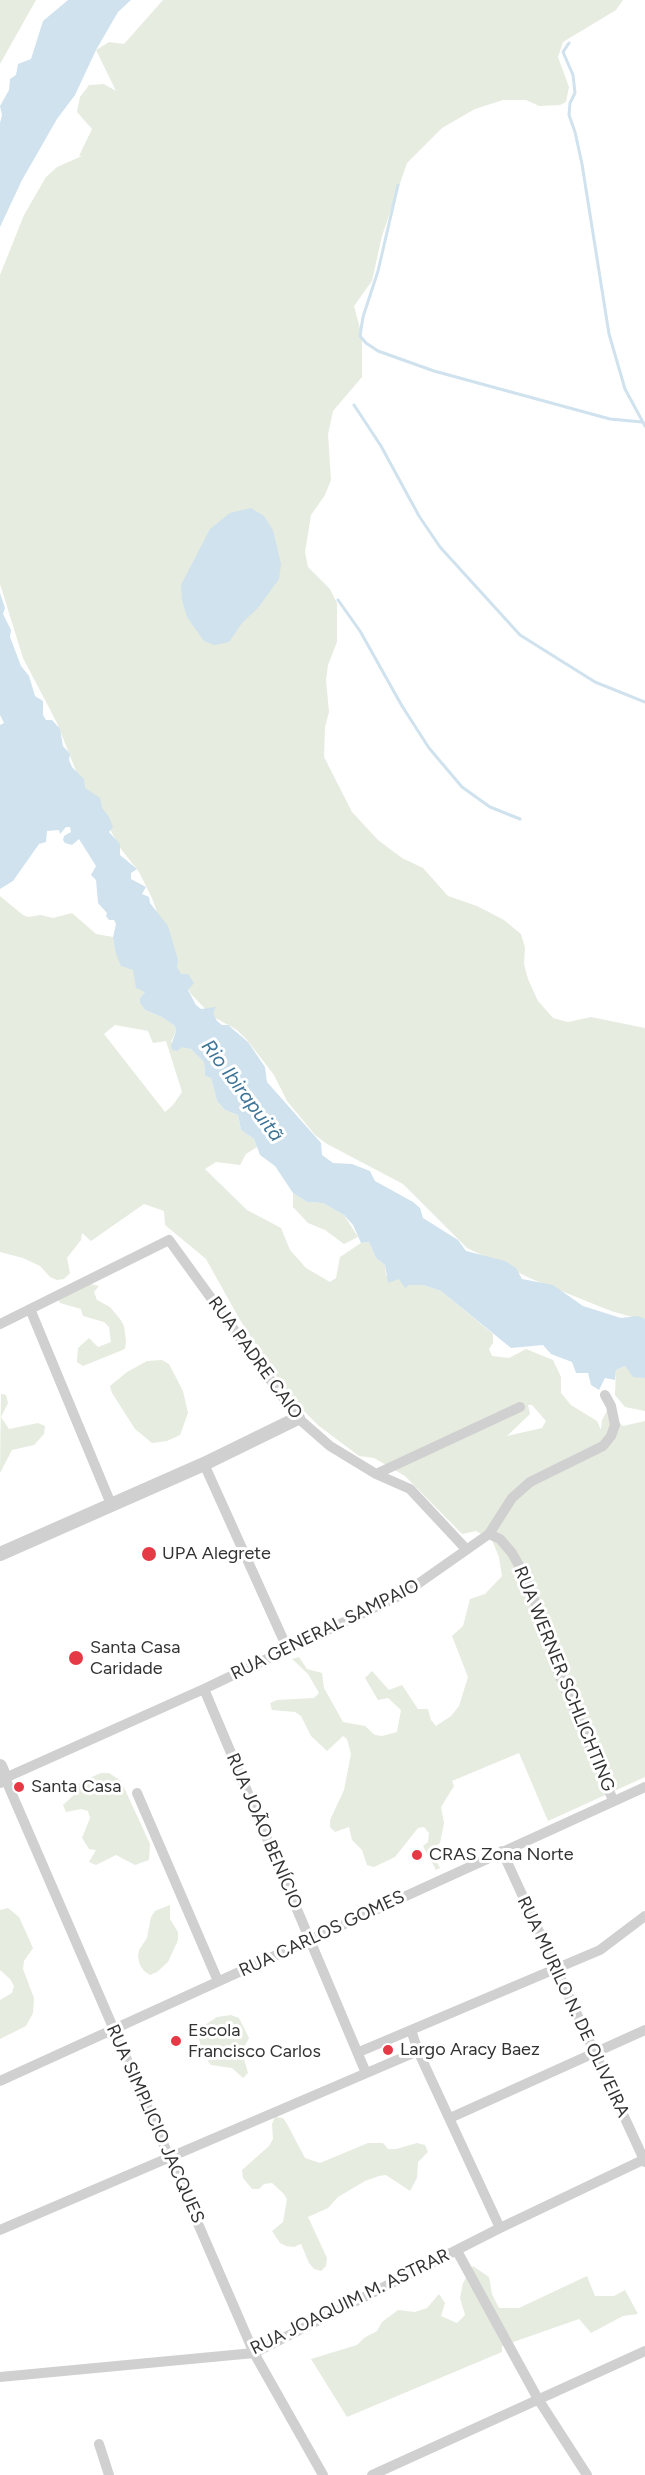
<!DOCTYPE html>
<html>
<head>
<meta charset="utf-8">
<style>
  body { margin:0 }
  canvas { display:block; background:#fff }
</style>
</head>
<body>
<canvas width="645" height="2475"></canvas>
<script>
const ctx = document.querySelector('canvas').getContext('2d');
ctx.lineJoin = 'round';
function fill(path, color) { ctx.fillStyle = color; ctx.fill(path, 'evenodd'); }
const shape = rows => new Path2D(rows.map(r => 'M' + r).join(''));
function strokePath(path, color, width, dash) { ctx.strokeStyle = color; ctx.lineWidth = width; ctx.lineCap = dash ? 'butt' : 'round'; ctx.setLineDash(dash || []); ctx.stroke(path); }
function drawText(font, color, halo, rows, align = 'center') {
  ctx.font = font + ' Figtree,sans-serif'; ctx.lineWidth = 6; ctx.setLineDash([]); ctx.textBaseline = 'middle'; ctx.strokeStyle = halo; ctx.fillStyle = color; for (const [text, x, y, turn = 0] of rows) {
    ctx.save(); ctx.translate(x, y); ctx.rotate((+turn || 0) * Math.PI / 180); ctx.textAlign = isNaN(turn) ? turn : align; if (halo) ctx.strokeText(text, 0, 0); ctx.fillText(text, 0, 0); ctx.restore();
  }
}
fill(shape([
  [0,0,36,0,0,64],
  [163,0,623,0,616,10,563,42,558,57,569,87,566,102,560,105,539,106,526,100,503,100,475,109,442,128,407,163,382,236,372,281,354,306,362,336,362,377,333,411,328,434,331,480,325,495,311,515,305,552,308,567,330,589,337,603,337,642,328,665,326,680,329,712,325,727,324,757,352,812,378,840,402,858,423,868,448,896,477,906,504,920,521,934,525,948,524,964,528,979,538,1001,553,1018,568,1022,591,1017,645,1028,645,1319,639,1319,611,1311,534,1280,467,1248,403,1184,327,1144,315,1135,287,1101,274,1075,247,1040,237,1030,212,1016,191,994,177,968,152,898,139,872,121,849,99,810,82,786,57,723,23,658,0,584,0,275,24,215,46,177,57,167,82,156,79,156,92,129,77,112,80,97,89,85,104,84,116,91,96,50,109,42,124,44],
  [0,896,23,915,28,917,41,915,53,918,72,913,96,934,113,937,115,951,133,970,145,992,140,998,140,1003,145,1010,162,1017,175,1026,176,1031,171,1042,191,1049,204,1062,205,1076,211,1078,217,1101,225,1110,238,1115,241,1130,254,1139,257,1147,246,1154,240,1165,216,1162,205,1169,247,1210,281,1228,290,1250,306,1268,330,1282,336,1278,340,1257,361,1243,369,1242,376,1258,385,1265,386,1276,399,1279,409,1285,423,1285,441,1291,493,1334,493,1343,489,1349,492,1356,509,1358,526,1349,553,1360,561,1377,561,1393,571,1405,597,1421,601,1430,602,1420,607,1411,623,1426,645,1421,645,1777,548,1821,519,1753,452,1781,454,1786,441,1807,444,1823,440,1843,430,1849,440,1868,436,1870,423,1846,428,1842,429,1833,424,1827,418,1828,395,1857,374,1867,367,1865,362,1850,352,1840,349,1827,335,1832,330,1827,330,1820,344,1790,351,1754,347,1739,343,1736,327,1751,311,1736,301,1716,295,1712,272,1710,270,1703,277,1700,314,1698,319,1693,308,1674,292,1659,299,1657,307,1669,322,1673,324,1688,343,1722,365,1726,375,1735,382,1736,397,1732,401,1710,388,1698,378,1700,365,1678,372,1671,389,1690,402,1685,418,1709,428,1709,431,1720,436,1726,451,1716,459,1706,468,1677,452,1636,463,1626,470,1599,485,1594,502,1576,499,1557,492,1540,476,1531,462,1534,405,1476,374,1458,359,1456,319,1426,290,1397,240,1320,206,1259,165,1225,164,1211,144,1204,91,1241,82,1233,81,1240,67,1258,70,1273,64,1279,57,1280,50,1277,40,1266,23,1258,0,1252],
  [115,1025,148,1031,153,1043,166,1041,182,1092,173,1105,165,1112,104,1034],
  [528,1405,532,1405,546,1421,542,1428,507,1436,530,1414],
  [293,1193,307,1202,323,1203,344,1215,358,1237,344,1244,325,1230,308,1223,293,1207],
  [91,1284,99,1286,94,1292,97,1300,110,1307,120,1319,124,1326,126,1341,125,1349,83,1366,77,1362,78,1348,89,1338,98,1347,111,1342,109,1327,104,1322,83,1316,81,1309,60,1303,57,1296],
  [162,1360,169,1364,183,1391,188,1413,180,1435,167,1441,152,1443,135,1429,112,1393,110,1386,127,1372,147,1361],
  [625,1366,633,1376,645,1378,645,1411,625,1407,615,1395,616,1370],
  [1,1394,6,1395,8,1403,1,1417,9,1429,38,1423,45,1426,44,1434,34,1445,12,1450,0,1473],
  [101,1773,109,1773,121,1781,150,1844,149,1860,135,1865,116,1855,96,1865,89,1862,96,1850,89,1849,82,1838,90,1818,88,1811,81,1809,66,1812,63,1805,74,1795,80,1782],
  [170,1905,170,1919,178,1932,178,1940,168,1962,157,1972,150,1975,144,1971,140,1965,138,1957,139,1950,147,1938,151,1917,155,1911],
  [8,1908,19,1917,33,1948,24,1961,23,1969,34,1998,33,2013,26,2026,0,2039,0,2000,12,1993,14,1986,10,1979,0,1970,0,1910],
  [231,2015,239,2018,249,2038,242,2051,248,2073,243,2078,232,2068,211,2065,203,2053,199,2039,205,2025,217,2017],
  [275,2117,283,2118,287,2124,305,2158,320,2163,368,2143,383,2143,388,2149,396,2149,417,2143,425,2145,428,2152,418,2162,417,2178,410,2191,386,2175,379,2176,365,2181,338,2197,328,2208,308,2217,327,2258,326,2266,321,2271,314,2269,309,2263,301,2244,294,2247,286,2246,280,2243,272,2231,283,2222,287,2199,283,2193,272,2183,264,2184,259,2189,252,2189,243,2178,242,2170,269,2146,273,2139,272,2124],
  [473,2266,489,2277,492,2294,499,2308,519,2308,587,2276,595,2296,614,2296,625,2290,638,2314,623,2316,591,2333,579,2319,502,2346,502,2352,347,2417,311,2359,357,2345,364,2338,377,2331,382,2322,398,2310,415,2312,427,2308,439,2294,445,2303,441,2316,457,2323,465,2315,460,2298,463,2283]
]), '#e6ecdf');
fill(shape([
  [68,0,131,0,118,12,96,50,75,95,57,119,22,180,0,227,0,123,2,115,0,106,9,90,10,79,16,75,18,64,31,59,43,21],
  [251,508,264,516,273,530,281,564,279,579,258,608,242,623,229,642,214,645,204,641,187,617,182,600,181,585,210,529,230,513],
  [0,593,5,608,3,614,11,630,10,637,21,666,29,676,35,696,43,701,43,715,46,720,52,720,60,729,63,746,70,754,69,760,72,767,84,779,85,788,100,798,102,808,109,817,113,827,109,832,120,844,120,855,137,869,131,873,131,879,146,887,142,894,149,897,150,903,168,926,178,960,177,967,181,974,188,974,194,983,188,990,196,1005,201,1009,216,1007,213,1013,217,1021,222,1025,228,1025,248,1042,265,1067,267,1082,321,1143,322,1155,333,1163,352,1164,370,1171,375,1181,413,1202,420,1208,423,1218,458,1240,466,1251,505,1261,516,1268,522,1279,553,1285,583,1306,621,1318,638,1316,645,1319,645,1378,633,1377,625,1366,616,1370,615,1380,605,1378,599,1390,591,1385,588,1373,576,1373,572,1362,551,1354,543,1345,511,1348,441,1291,423,1285,409,1285,405,1288,399,1279,388,1283,385,1265,376,1258,369,1242,361,1243,353,1225,344,1215,323,1203,307,1202,293,1193,275,1166,260,1155,254,1139,241,1130,238,1115,225,1110,217,1101,211,1078,205,1076,204,1062,191,1049,182,1047,177,1051,172,1050,171,1046,176,1031,175,1026,162,1017,145,1010,140,1003,140,998,145,992,136,988,133,970,121,966,115,951,113,937,116,924,114,920,109,920,106,916,107,913,98,903,96,880,91,875,96,866,79,839,72,845,65,843,63,840,64,836,71,832,70,827,66,827,60,834,59,830,47,831,46,842,39,844,13,881,0,889,0,725,4,723,0,715]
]), '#cfe2ee');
strokePath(shape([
  [569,43,563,52,573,75,575,93,570,103,569,115,575,132,582,164,609,334,625,389,645,426],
  [398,185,378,271,363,317,360,336,366,343,378,351,434,371,610,419,642,422],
  [354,405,381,446,419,516,440,547,520,635,595,682,645,702],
  [338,600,360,631,402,706,429,748,462,787,490,807,520,819]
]), '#cfe2ee', 3);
strokePath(shape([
  [30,1309,111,1504],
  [0,1324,169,1240,298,1418,330,1446,376,1474,410,1489,466,1549],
  [204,1464,288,1650],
  [376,1474,520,1407],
  [489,1534,500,1539,512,1553,528,1582,559,1674,613,1800],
  [204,1689,366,2073],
  [137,1793,218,1981],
  [502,1851,645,2162],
  [411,2030,418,2051,500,2228],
  [359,2052,600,1950,645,1916],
  [0,2081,645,1787],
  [450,2118,645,2030],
  [0,2230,418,2051],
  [457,2251,538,2399,587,2475],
  [0,2377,254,2353,500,2228,645,2159],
  [99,2444,109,2475],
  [323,2475,254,2353,5,1778,204,1689,405,1593,489,1534,512,1498,530,1482,603,1446,611,1436,615,1425,611,1406,605,1395],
  [372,2475,645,2351]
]), '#d0d0d0', 10);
strokePath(shape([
  [0,1554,204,1464,298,1418],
  [0,1766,5,1778,0,1781]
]), '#d0d0d0', 14);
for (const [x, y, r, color] of [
  [149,1554,8,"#e63946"],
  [76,1658,8,"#e63946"],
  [19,1787,6,"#e63946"],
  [417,1855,6,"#e63946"],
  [176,2041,6,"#e63946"],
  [388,2050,6,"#e63946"]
]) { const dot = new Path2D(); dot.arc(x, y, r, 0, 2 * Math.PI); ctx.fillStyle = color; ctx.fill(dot); strokePath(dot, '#fff', 2); }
drawText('18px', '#333', '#fff', [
  ["RUA PADRE CAIO",255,1358,54],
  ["RUA GENERAL SAMPAIO",325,1630,-26],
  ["RUA WERNER SCHLICHTING",564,1679,68],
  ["RUA JOÃO BENÍCIO",264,1831,67],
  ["RUA CARLOS GOMES",322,1934,-25],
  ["RUA MURILO N. DE OLIVEIRA",573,2007,65],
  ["RUA SIMPLICIO JACQUES",155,2124,66],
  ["RUA JOAQUIM M. ASTRAR",350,2302,-26]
]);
drawText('18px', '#333', '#fff', [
  ["UPA Alegrete",162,1554],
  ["Santa Casa",90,1648],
  ["Caridade",90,1669],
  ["Santa Casa",31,1787],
  ["CRAS Zona Norte",429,1855],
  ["Escola",188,2031],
  ["Francisco Carlos",188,2052],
  ["Largo Aracy Baez",400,2050]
], 'left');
drawText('italic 20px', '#3f7597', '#fff', [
  ["Rio Ibirapuitã",242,1091,53]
]);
</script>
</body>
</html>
